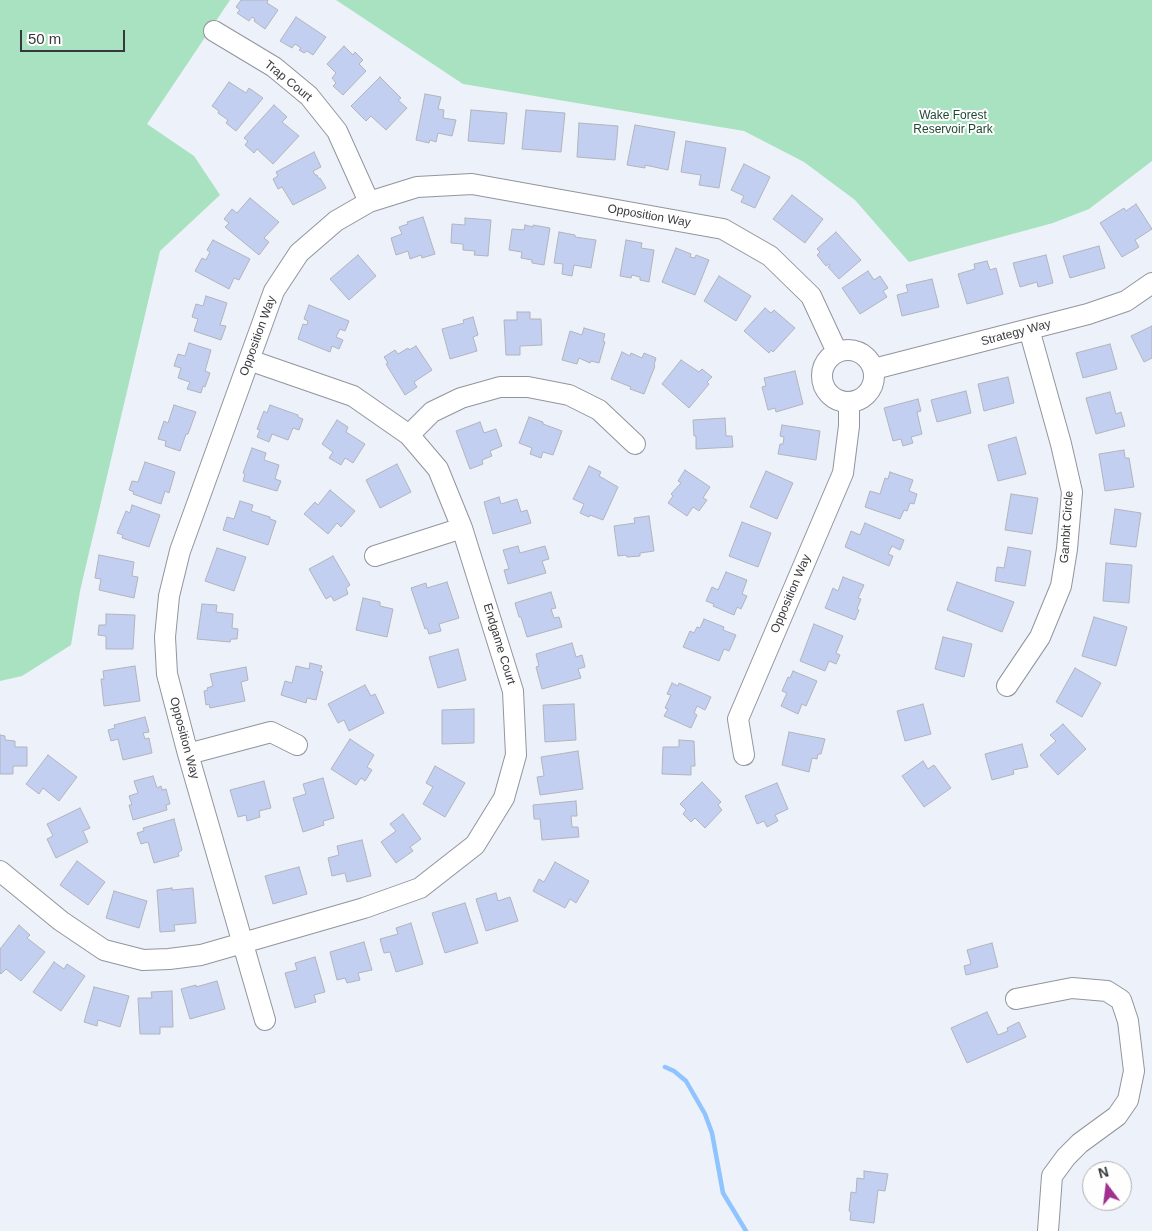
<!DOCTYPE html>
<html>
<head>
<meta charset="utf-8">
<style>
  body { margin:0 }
  #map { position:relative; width:1152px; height:1231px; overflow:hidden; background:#edf1fa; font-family:Helvetica,sans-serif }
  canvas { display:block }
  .north { position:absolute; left:1082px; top:1161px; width:50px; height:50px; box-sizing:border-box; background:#fefefe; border:1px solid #aeafb0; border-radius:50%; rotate:345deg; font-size:14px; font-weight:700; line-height:20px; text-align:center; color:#37383b }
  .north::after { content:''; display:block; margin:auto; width:18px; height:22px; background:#a03190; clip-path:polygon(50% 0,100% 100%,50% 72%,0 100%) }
  .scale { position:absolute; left:20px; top:30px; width:105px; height:22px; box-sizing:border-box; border:2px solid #37383b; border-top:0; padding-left:6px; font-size:15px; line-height:18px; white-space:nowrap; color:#37383b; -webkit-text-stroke:4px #fefefe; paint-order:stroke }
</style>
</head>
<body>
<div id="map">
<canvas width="1152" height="1231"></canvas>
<div class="north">N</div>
<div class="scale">50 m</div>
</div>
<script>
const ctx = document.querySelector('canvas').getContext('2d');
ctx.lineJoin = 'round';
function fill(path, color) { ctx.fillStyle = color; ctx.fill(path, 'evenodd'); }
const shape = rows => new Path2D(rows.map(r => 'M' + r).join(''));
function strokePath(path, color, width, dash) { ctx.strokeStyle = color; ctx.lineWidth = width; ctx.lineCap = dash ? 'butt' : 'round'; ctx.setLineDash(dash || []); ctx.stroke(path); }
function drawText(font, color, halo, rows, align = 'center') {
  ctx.font = font + ' Helvetica,sans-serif'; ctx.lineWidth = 4; ctx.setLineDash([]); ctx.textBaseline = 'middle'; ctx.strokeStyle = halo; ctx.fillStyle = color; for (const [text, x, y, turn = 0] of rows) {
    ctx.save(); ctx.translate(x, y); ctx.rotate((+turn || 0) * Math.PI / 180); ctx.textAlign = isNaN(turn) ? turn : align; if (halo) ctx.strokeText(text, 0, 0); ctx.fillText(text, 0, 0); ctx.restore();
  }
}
fill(shape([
  [0,0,230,0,147,124,194,156,220,195,160,251,80,591,71,645,22,676,0,681],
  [336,0,1152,0,1152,161,1089,209,1053,223,909,262,855,200,804,162,744,131,463,84]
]), '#a9e2c0');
strokePath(shape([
  [665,1067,674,1071,686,1081,705,1114,712,1133,723,1193,746,1231]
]), '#90c4fe', 4.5);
const building = shape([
  [241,0,268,0,267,3,278,10,265,29,254,21,255,19,252,17,249,21,237,13,240,10,236,7,241,0],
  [296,17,326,37,313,55,307,51,304,53,299,50,301,48,295,44,292,48,280,41,296,17],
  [344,46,353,55,355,52,363,60,359,64,366,71,343,95,333,86,336,83,332,78,336,73,327,64,344,46],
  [380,77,401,98,398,100,407,108,386,130,371,116,366,121,351,106,380,77],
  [229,82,246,93,249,88,263,98,236,131,226,123,228,120,218,113,219,111,212,106,229,82],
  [425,94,441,97,438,109,444,110,443,118,456,120,452,136,438,133,436,142,430,140,429,143,416,140,425,94],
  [274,105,287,117,282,122,299,136,273,164,257,149,254,153,245,145,248,141,244,138,274,105],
  [471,110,507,113,504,144,468,141,471,110],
  [526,110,565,113,561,152,522,149,526,110],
  [579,123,618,126,615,160,577,157,579,123],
  [635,125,675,132,668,170,645,165,645,168,627,165,635,125],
  [686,141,726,148,719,188,699,185,701,175,681,172,686,141],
  [314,152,321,167,313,171,315,175,317,175,319,179,320,178,326,188,293,205,282,187,278,189,273,179,278,176,276,172,314,152],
  [744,164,770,177,755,208,741,202,744,196,731,190,744,164],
  [792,195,823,219,805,243,773,219,792,195],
  [250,198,279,222,264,238,269,242,259,255,225,227,229,223,224,219,232,209,237,213,250,198],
  [1136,204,1152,229,1135,240,1139,247,1122,257,1100,223,1124,208,1126,211,1136,204],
  [423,217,435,254,422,258,421,255,410,259,408,251,396,255,391,238,402,234,399,227,408,224,407,222,423,217],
  [465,218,491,220,488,256,474,255,475,251,463,250,463,244,451,243,452,224,465,225,465,218],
  [525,225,533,227,533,225,550,228,544,265,532,263,532,260,521,258,522,252,509,250,512,229,524,230,525,225],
  [559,232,575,235,575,237,596,240,591,268,574,265,572,276,562,274,563,264,554,263,559,232],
  [836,232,861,260,839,279,828,267,830,266,829,264,826,266,817,255,820,252,817,249,836,232],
  [213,240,250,259,239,280,234,278,229,289,195,271,202,258,206,260,210,252,207,250,213,240],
  [626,240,642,243,641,248,654,250,649,282,640,280,640,277,632,275,631,278,620,276,626,240],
  [1099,246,1105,268,1070,278,1063,256,1099,246],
  [676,248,691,254,690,257,695,258,696,255,709,260,695,295,662,282,676,248],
  [358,255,376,276,349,300,330,279,358,255],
  [1046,255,1053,283,1038,287,1037,282,1020,287,1013,263,1046,255],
  [987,261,990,270,996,268,1003,294,967,304,958,274,975,269,974,264,987,261],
  [868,271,874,280,880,276,888,288,883,291,887,297,860,314,842,288,868,271],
  [719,276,751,296,736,321,704,301,719,276],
  [932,279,939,307,902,316,897,295,908,292,906,285,932,279],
  [206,296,227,303,220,325,226,326,221,340,194,331,198,319,192,317,196,304,203,306,206,296],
  [309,305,349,321,345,331,340,329,336,337,343,340,339,349,332,346,330,352,298,339,303,324,307,325,308,321,304,319,309,305],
  [765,308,771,313,774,310,795,328,773,352,771,350,769,353,744,331,765,308],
  [517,312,530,312,530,319,541,319,542,345,520,346,520,355,506,355,504,320,517,320,517,312],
  [473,317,478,335,473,337,477,351,450,359,442,329,464,323,463,320,473,317],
  [1152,326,1152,358,1144,362,1131,336,1152,326],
  [584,328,605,334,603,341,605,342,599,363,591,361,590,363,579,358,577,364,562,360,570,331,582,335,584,328],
  [189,343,211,350,205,371,210,373,205,387,203,386,201,393,187,389,190,382,178,378,181,368,174,366,178,354,185,356,189,343],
  [1110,344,1117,369,1083,378,1076,353,1110,344],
  [416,346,432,370,414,382,417,387,405,395,386,364,388,363,384,357,395,350,398,354,408,348,409,350,416,346],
  [622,352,630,356,631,353,642,358,644,353,656,358,654,365,655,366,644,394,630,389,631,387,611,379,622,352],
  [681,360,699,372,702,369,712,377,707,382,709,384,689,408,662,384,681,360],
  [795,371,803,404,776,412,775,408,768,410,762,387,766,386,764,378,795,371],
  [1008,377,1014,403,984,411,978,384,1008,377],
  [966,391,971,413,937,422,931,400,966,391],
  [1110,392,1116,414,1121,412,1125,426,1096,434,1086,398,1110,392],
  [918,399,921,411,917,412,922,434,911,437,913,443,903,446,901,439,893,441,884,408,918,399],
  [174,405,196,412,188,434,186,434,180,451,165,446,166,441,158,439,164,421,168,423,174,405],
  [270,405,298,415,298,417,303,419,299,430,293,428,288,440,272,434,269,442,257,437,260,430,257,429,264,411,267,413,270,405],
  [529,417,543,422,543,424,562,431,553,455,543,452,541,458,530,454,532,448,519,443,529,417],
  [725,418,726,436,732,436,733,447,696,449,696,436,694,436,693,420,725,418],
  [337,420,348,427,346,432,365,444,353,463,345,458,341,465,329,458,333,452,322,444,337,420],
  [480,422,484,433,496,429,502,446,490,451,492,456,482,460,483,464,470,469,456,431,480,422],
  [782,425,820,431,816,460,778,454,780,444,783,444,784,437,780,436,782,425],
  [1016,437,1026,474,998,481,988,445,1016,437],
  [252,448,266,453,264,460,279,465,275,479,281,481,277,491,243,481,245,474,243,473,252,448],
  [1124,450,1125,458,1129,458,1134,487,1105,491,1099,454,1124,450],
  [145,462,175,472,169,493,165,491,161,504,133,494,134,492,129,490,132,481,138,482,145,462],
  [397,464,411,492,380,508,366,480,397,464],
  [589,466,601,472,599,476,618,487,603,520,590,515,589,517,580,513,584,504,573,499,589,466],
  [685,470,710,487,703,498,707,500,699,511,693,507,687,516,668,503,673,496,671,494,681,483,678,481,685,470],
  [766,471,793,483,777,519,750,507,766,471],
  [890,472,913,480,909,491,917,494,914,504,910,503,907,511,904,510,900,519,865,507,870,491,880,494,885,478,888,479,890,472],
  [330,490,355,511,341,527,337,523,328,534,304,514,315,502,318,505,330,490],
  [1011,494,1038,498,1032,534,1005,530,1011,494],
  [499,497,501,504,517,499,521,512,527,510,531,523,493,534,484,502,499,497],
  [240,501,253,505,251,511,270,517,270,519,276,521,268,545,223,530,227,517,234,519,240,501],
  [132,505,160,515,149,547,122,538,123,535,117,533,126,511,130,513,132,505],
  [1115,509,1141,513,1136,547,1110,544,1115,509],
  [649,516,654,551,640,553,640,556,627,557,626,555,618,556,614,526,635,523,634,518,649,516],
  [742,522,771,533,758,567,729,556,742,522],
  [865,523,904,540,900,550,892,546,888,554,893,556,889,566,845,547,851,531,860,535,865,523],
  [518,546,520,553,545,546,549,559,542,561,546,573,508,584,504,570,509,569,503,550,518,546],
  [1008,547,1031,551,1025,586,995,581,997,567,1004,568,1008,547],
  [217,548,246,557,234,591,205,581,217,548],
  [99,555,134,562,132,576,138,577,134,598,99,590,101,579,95,578,99,555],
  [333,556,350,585,346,588,348,594,334,601,331,596,326,599,309,569,333,556],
  [1106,563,1132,565,1129,603,1103,601,1106,563],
  [726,572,747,580,742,594,747,596,741,609,737,607,734,615,713,606,714,604,706,601,712,587,718,590,726,572],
  [843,577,864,585,858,598,861,599,857,609,859,610,855,620,825,608,833,588,838,591,843,577],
  [447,582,459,618,439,624,441,631,429,634,427,628,425,629,411,588,426,583,427,588,447,582],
  [957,582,1014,602,1002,632,947,610,957,582],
  [551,592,556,608,551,609,554,618,559,617,562,627,527,637,521,617,519,617,515,603,551,592],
  [363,598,380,602,380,606,393,609,387,637,356,630,363,598],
  [202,604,217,605,216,612,233,614,232,628,238,629,237,639,231,639,230,642,197,639,202,604],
  [106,614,135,615,133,649,106,649,106,636,98,635,99,625,106,625,106,614],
  [1094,617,1127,627,1116,666,1082,656,1094,617],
  [704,619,724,627,723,630,736,635,729,651,724,649,719,661,683,647,690,631,694,633,697,627,700,628,704,619],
  [814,624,843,636,836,653,840,655,836,664,829,661,825,671,800,661,814,624],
  [943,637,972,644,964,677,935,669,943,637],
  [572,643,576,657,582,655,585,667,578,669,581,678,542,689,536,667,539,666,536,654,572,643],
  [458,649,466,680,438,688,429,657,458,649],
  [310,663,322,666,320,671,323,672,316,700,307,698,306,703,281,695,285,681,292,683,296,666,309,669,310,663],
  [135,666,140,701,104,706,101,679,104,679,103,671,135,666],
  [246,667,248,680,241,682,245,701,210,708,209,704,206,705,204,691,208,690,207,688,213,686,210,674,246,667],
  [1075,668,1101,683,1082,717,1056,702,1075,668],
  [793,671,817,681,806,706,802,704,798,714,781,706,787,693,782,691,788,677,790,678,793,671],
  [672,683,678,686,679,683,711,697,705,710,697,706,694,713,697,715,691,728,664,716,668,709,665,708,671,695,667,694,672,683],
  [365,685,371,696,375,694,384,713,349,731,344,720,338,723,328,704,365,685],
  [574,704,576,740,545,742,543,705,574,704],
  [923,704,931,734,905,741,897,711,923,704],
  [474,709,474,743,442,744,442,710,474,709],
  [145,717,149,732,143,733,145,739,149,738,152,753,123,760,118,739,111,741,108,730,115,728,114,725,145,717],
  [1063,724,1086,749,1058,775,1040,755,1056,741,1050,735,1063,724],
  [789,732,825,739,821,754,818,754,817,759,812,758,809,772,782,765,789,732],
  [0,735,5,736,5,740,15,741,15,747,27,747,27,766,13,766,13,774,0,774,0,735],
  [350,739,374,755,367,767,372,770,365,781,361,778,356,785,331,769,350,739],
  [679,740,694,741,695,766,691,766,691,775,662,774,663,747,679,747,679,740],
  [1022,744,1028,767,1013,770,1014,774,992,780,985,754,1022,744],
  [578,751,583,789,540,795,537,777,544,776,541,757,578,751],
  [48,755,77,777,59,801,43,788,39,794,26,784,48,755],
  [923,761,928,769,934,765,951,788,924,807,902,776,923,761],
  [435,766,465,783,445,817,423,804,433,787,426,783,435,766],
  [153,776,157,788,161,786,162,790,166,789,170,804,166,805,167,810,133,820,129,805,132,805,129,796,138,793,134,781,153,776],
  [323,778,334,818,323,821,324,825,303,832,293,798,306,794,303,784,323,778],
  [264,781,271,808,259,811,260,817,247,821,246,815,238,817,230,790,264,781],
  [702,782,721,802,718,805,722,810,705,828,695,818,691,822,683,814,686,810,680,804,702,782],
  [777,783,788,809,775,815,778,821,767,827,764,821,757,824,745,796,777,783],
  [576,801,577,816,571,816,572,827,578,827,579,837,542,840,540,819,534,819,533,805,576,801],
  [80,808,90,828,83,831,88,842,56,858,47,839,53,836,47,824,80,808],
  [403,814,421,839,410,847,413,851,396,863,381,842,396,831,390,824,403,814],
  [174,819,182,850,178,853,179,856,154,863,148,842,141,844,137,833,144,831,143,828,174,819],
  [362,840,371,876,347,882,345,873,332,876,328,858,339,855,337,846,362,840],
  [77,861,105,882,88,905,60,885,77,861],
  [555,862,589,881,576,903,570,899,565,908,533,891,539,879,544,882,555,862],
  [299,867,307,894,273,904,265,876,299,867],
  [172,888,172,890,193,888,196,923,174,925,175,931,160,932,157,890,172,888],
  [114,891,147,901,139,928,106,918,114,891],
  [496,893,498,901,510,897,518,921,486,931,476,899,496,893],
  [465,903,478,943,445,953,432,913,465,903],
  [411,923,423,964,396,972,390,952,384,953,380,939,398,934,396,928,411,923],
  [19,925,30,935,27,938,45,952,21,981,6,969,1,974,0,973,0,949,19,925],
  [364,942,372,970,358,973,360,980,347,983,345,978,337,980,330,952,364,942],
  [992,943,998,967,966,975,964,966,971,964,967,950,992,943],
  [315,957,325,992,314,995,316,1002,295,1008,285,973,297,970,295,963,315,957],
  [54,962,64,969,67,964,85,976,61,1011,33,992,54,962],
  [217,981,225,1009,190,1019,181,989,196,985,196,987,217,981],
  [94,987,129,996,120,1027,98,1020,97,1026,84,1022,94,987],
  [172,991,173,1027,160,1027,160,1034,140,1034,138,998,152,998,151,992,172,991],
  [987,1012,998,1035,1008,1031,1007,1028,1019,1022,1026,1037,967,1063,951,1028,987,1012],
  [864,1171,888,1174,885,1191,878,1190,874,1223,850,1220,851,1212,849,1211,851,1192,856,1193,857,1178,864,1179,864,1171]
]);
fill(building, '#c3cff1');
strokePath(building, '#b1b4bd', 1);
const minor = shape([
  [214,31,274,67,309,96,337,131,369,202],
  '822 376a26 26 0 1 1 52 0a26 26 0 1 1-52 0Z',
  [874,369,1088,314,1126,301,1152,283],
  [409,435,432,412,461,398,500,387,528,387,569,395,599,410,635,444],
  [375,556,462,528],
  [1007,686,1040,637,1061,586,1067,549,1072,492,1061,444,1029,329],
  [188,754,271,732,297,745],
  [744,755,738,719,843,473,849,426,849,403],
  [0,871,61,921,104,950,143,960,169,959,201,955,364,908,420,888,475,845,504,798,516,755,513,691,462,528,438,469,409,435,353,396,249,360],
  [1016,999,1072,988,1107,991,1121,1000,1128,1021,1134,1071,1128,1100,1117,1116,1080,1143,1066,1157,1052,1176,1048,1231],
  [265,1020,188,754,167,674,165,637,169,596,180,551,274,291,299,253,336,221,369,202,417,187,472,184,723,229,770,256,811,296,837,352]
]);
strokePath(minor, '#92959d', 22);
strokePath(minor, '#fff', 20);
drawText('12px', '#37383b', '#fefefe', [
  ["Trap Court",288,81,39],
  ["Opposition Way",649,216,10],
  ["Strategy Way",1016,333,-15],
  ["Opposition Way",258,336,-70],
  ["Gambit Circle",1067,527,-86],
  ["Opposition Way",791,594,-67],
  ["Endgame Court",499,644,73],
  ["Opposition Way",184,738,75]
]);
drawText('12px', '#1f4933', '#fefefe', [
  ["Wake Forest",953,116],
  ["Reservoir Park",953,130]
]);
</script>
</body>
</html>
